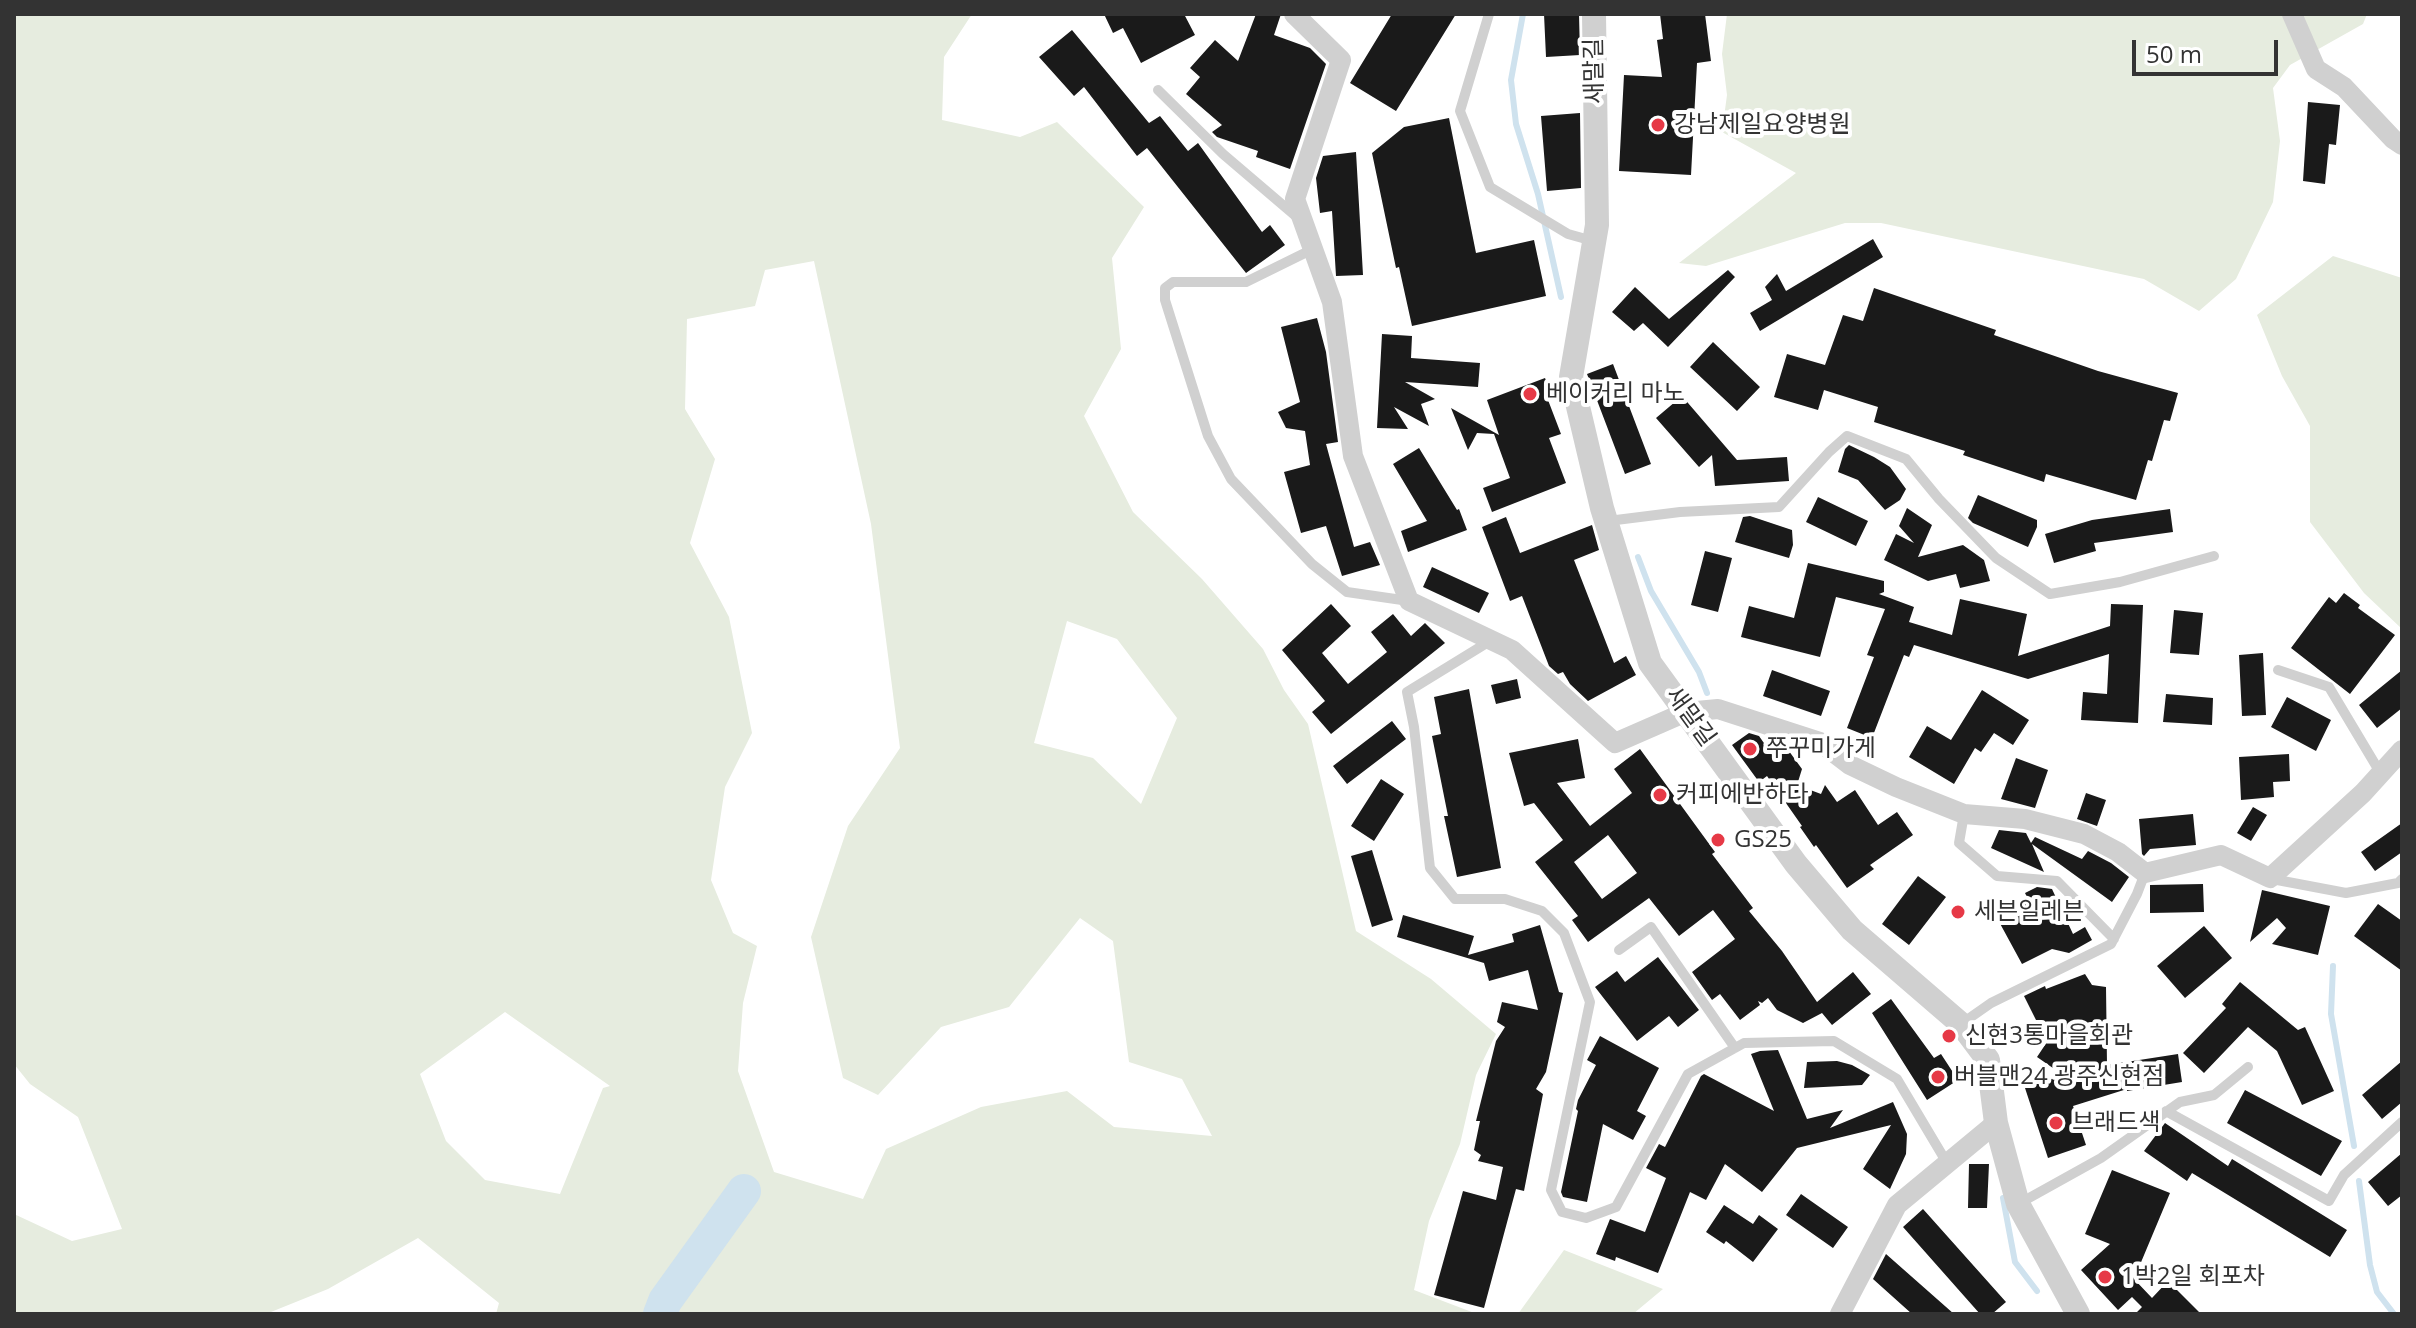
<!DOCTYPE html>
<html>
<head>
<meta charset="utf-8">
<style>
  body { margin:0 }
  #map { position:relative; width:2416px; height:1328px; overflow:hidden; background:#fff; font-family:"Open Sans",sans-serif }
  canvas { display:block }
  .frame { position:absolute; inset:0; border:16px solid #333; pointer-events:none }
  .scale { position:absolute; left:2132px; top:40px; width:146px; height:36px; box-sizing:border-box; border:4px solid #333; border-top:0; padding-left:10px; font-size:24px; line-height:28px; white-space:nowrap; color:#333; -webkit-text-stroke:6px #fff; paint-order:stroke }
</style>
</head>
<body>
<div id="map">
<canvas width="2416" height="1328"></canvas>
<div class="frame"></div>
<div class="scale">50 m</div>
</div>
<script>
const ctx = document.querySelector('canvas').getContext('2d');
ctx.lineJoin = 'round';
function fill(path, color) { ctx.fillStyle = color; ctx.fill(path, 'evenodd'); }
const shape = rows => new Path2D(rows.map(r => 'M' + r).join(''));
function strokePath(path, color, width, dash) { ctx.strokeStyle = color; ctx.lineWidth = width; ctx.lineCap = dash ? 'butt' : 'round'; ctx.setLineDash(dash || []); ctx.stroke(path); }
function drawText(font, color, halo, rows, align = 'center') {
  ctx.font = font + ' "Open Sans","Noto Sans KR",sans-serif'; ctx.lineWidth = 8; ctx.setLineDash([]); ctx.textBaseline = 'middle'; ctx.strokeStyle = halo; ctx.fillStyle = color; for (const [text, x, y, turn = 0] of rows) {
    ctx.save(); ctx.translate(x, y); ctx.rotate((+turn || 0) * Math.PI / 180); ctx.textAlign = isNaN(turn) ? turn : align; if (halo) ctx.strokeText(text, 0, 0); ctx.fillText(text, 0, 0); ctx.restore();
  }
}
fill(shape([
  [14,14,972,14,944,57,942,120,1020,137,1057,122,1144,207,1112,258,1121,349,1084,416,1133,512,1202,579,1263,649,1284,690,1308,724,1356,931,1431,979,1496,1034,1476,1075,1460,1144,1429,1221,1414,1290,1477,1314,496,1314,499,1303,418,1238,328,1289,266,1314,14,1314,14,1214,72,1241,122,1229,78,1117,30,1084,14,1064],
  [814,261,871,524,900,748,848,826,811,937,843,1078,878,1095,941,1027,1009,1007,1080,918,1113,941,1129,1062,1182,1079,1212,1136,1114,1127,1067,1091,981,1107,886,1149,863,1199,774,1172,738,1071,743,1003,757,946,733,933,711,880,725,787,752,733,729,617,690,543,715,459,685,409,687,319,755,306,765,270],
  [1067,621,1117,639,1177,718,1141,804,1093,758,1034,743],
  [505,1012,610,1086,603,1088,560,1194,485,1180,446,1141,420,1074],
  [1727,14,2367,14,2363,24,2290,65,2273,88,2280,141,2273,202,2236,279,2199,311,2144,279,1881,223,1845,223,1706,266,1679,263,1796,173,1722,132,1727,95,1722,54],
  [2333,256,2402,278,2402,629,2364,593,2310,522,2310,426,2282,376,2257,315],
  [1564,1250,1663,1289,1633,1314,1518,1314]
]), '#e6ecdf');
strokePath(shape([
  [1523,14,1511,80,1516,124,1538,194,1561,297],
  [1638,557,1651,591,1699,672,1707,693],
  [2333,966,2331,1014,2354,1146],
  [2359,1181,2370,1265,2377,1292,2394,1314],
  [2003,1198,2015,1262,2037,1291]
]), '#cfe2ee', 6);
strokePath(shape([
  [660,1314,665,1301,744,1191]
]), '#cfe2ee', 34);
fill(shape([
  [1104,14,1184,14,1195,35,1141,63,1123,28,1113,33],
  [1256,14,1281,14,1274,35,1310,48,1326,64,1290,169,1256,157,1258,151,1217,137,1212,132,1222,125,1186,94,1200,77,1190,68,1215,40,1238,61],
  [1392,14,1456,14,1396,111,1350,83],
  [1544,14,1579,14,1580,55,1546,57],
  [1660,14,1705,14,1711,61,1697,63,1691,175,1619,171,1624,75,1662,77,1657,40,1663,39],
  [1072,30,1149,123,1160,116,1188,151,1198,143,1262,232,1270,225,1285,245,1246,273,1147,148,1137,156,1084,87,1074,96,1039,57],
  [2308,102,2340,105,2336,145,2329,144,2325,184,2303,181],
  [1580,113,1581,188,1547,191,1541,116],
  [1449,118,1476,253,1534,240,1546,296,1412,326,1399,267,1396,268,1372,153,1404,127],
  [1356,152,1363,275,1336,276,1332,211,1320,213,1316,178,1323,156],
  [1873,239,1883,257,1760,331,1750,313,1772,300,1765,287,1777,274,1786,291],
  [1728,270,1735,277,1668,347,1643,323,1634,331,1612,312,1635,287,1669,319],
  [1874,288,1996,330,1994,335,2098,371,2178,393,2170,421,2164,420,2152,461,2148,460,2136,500,2046,474,2044,482,1963,455,1965,451,1874,422,1878,407,1824,390,1818,410,1774,397,1787,354,1825,365,1843,315,1863,321],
  [1317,318,1326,352,1338,442,1326,444,1354,547,1370,542,1380,565,1342,576,1326,526,1301,533,1284,472,1310,465,1305,431,1286,428,1278,412,1300,402,1281,327],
  [1382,334,1412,336,1411,358,1480,363,1478,387,1405,382,1435,399,1421,404,1429,426,1394,407,1408,429,1377,428],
  [1713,342,1760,387,1737,411,1690,367],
  [1613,364,1651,464,1625,474,1587,374],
  [1545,378,1553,399,1548,400,1561,434,1549,438,1566,483,1492,512,1483,488,1510,478,1494,434,1477,433,1468,450,1451,408,1499,435,1487,400],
  [1682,396,1737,460,1787,457,1789,481,1715,486,1712,455,1699,467,1656,418],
  [1849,445,1874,457,1890,467,1906,489,1900,500,1885,510,1858,480,1838,472,1845,449],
  [1419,448,1457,510,1459,509,1467,530,1408,552,1401,531,1427,521,1393,464],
  [1978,495,2037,520,2037,527,2028,547,1973,523,1968,518],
  [1818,497,1868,521,1856,546,1806,522],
  [1907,508,1932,525,1918,557,1963,545,1984,560,1990,581,1960,588,1956,574,1928,581,1884,560,1896,534,1914,543,1899,526],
  [2170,509,2173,532,2094,543,2096,551,2054,563,2045,534,2092,520],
  [1750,516,1792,530,1793,545,1789,558,1735,542,1743,517],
  [1506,517,1520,553,1592,525,1599,550,1574,560,1614,663,1626,656,1636,675,1588,701,1570,684,1563,672,1558,674,1549,666,1522,596,1510,601,1482,527],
  [1705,551,1732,558,1718,612,1691,605],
  [1808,563,1884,581,1884,592,1879,594,1914,607,1909,622,1952,635,1960,599,2027,614,2018,656,2110,626,2111,604,2143,605,2138,723,2081,720,2083,692,2107,694,2109,654,2028,679,1914,645,1909,657,1904,655,1872,738,1847,728,1874,657,1867,655,1885,609,1836,597,1820,657,1741,637,1749,606,1794,618],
  [1432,567,1489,593,1479,613,1423,587],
  [2344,593,2360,605,2358,608,2395,635,2350,694,2291,648,2329,597,2336,603],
  [1331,604,1351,626,1322,653,1348,684,1387,652,1371,632,1393,614,1411,636,1425,623,1445,643,1331,734,1312,712,1325,701,1282,650],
  [2174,610,2203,613,2199,655,2170,653],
  [2263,653,2266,715,2242,716,2239,655],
  [1772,670,1830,691,1821,716,1763,696],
  [2402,670,2402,708,2377,728,2359,705],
  [1517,679,1521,698,1496,704,1491,685],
  [1469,689,1501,868,1457,877,1444,816,1448,816,1432,736,1441,734,1434,697],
  [1982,690,2029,720,2013,745,1994,733,1981,752,1975,748,1954,784,1909,757,1927,726,1951,740],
  [2166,694,2213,698,2212,725,2163,722],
  [2287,697,2331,720,2316,751,2271,727],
  [1392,721,1406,739,1347,784,1333,766],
  [1749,733,1759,736,1773,756,1786,747,1802,769,1797,785,1821,794,1825,785,1837,802,1855,790,1878,825,1897,812,1913,835,1870,865,1874,869,1847,888,1816,845,1814,847,1800,827,1802,826,1767,776,1759,782,1732,745],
  [1578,739,1585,778,1557,783,1590,826,1632,793,1614,769,1640,749,1715,852,1712,854,1753,908,1749,911,1782,951,1817,1002,1853,972,1871,994,1832,1025,1822,1013,1803,1023,1777,1010,1768,998,1762,1003,1758,1001,1760,1005,1740,1020,1720,994,1712,1000,1692,972,1735,939,1713,910,1679,936,1649,898,1588,942,1572,920,1578,916,1535,862,1563,840,1534,803,1524,806,1509,753],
  [1608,835,1637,873,1602,899,1574,862],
  [2289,754,2290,781,2273,782,2274,797,2241,800,2239,757],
  [2016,758,2048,770,2035,808,2001,799],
  [1381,779,1404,794,1374,841,1351,826],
  [2086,793,2106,800,2097,826,2077,819],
  [2253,807,2267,815,2251,841,2237,833],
  [2193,814,2196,845,2150,849,2144,856,2142,854,2139,819],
  [2402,823,2402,852,2375,871,2361,852],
  [1999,830,2026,833,2031,843,2035,837,2082,859,2088,851,2111,863,2129,877,2112,902,2032,844,2044,872,1991,848],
  [1372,850,1393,920,1372,927,1351,856],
  [1918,876,1946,897,1909,945,1882,924],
  [2203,884,2204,912,2150,913,2150,885],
  [2037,887,2052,889,2073,934,2085,927,2092,940,2069,953,2052,949,2022,964,1997,918,2029,901,2025,893],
  [2262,890,2330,906,2318,955,2272,944,2286,928,2277,918,2250,942],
  [2378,904,2402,921,2402,971,2354,936],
  [1403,915,1474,936,1468,955,1514,942,1512,934,1540,925,1559,992,1563,993,1546,1072,1536,1089,1543,1094,1524,1191,1516,1189,1484,1308,1434,1295,1463,1191,1496,1200,1503,1167,1478,1161,1481,1155,1474,1150,1480,1121,1476,1121,1496,1041,1505,1027,1497,1022,1502,1002,1538,1010,1528,970,1489,981,1484,963,1397,937],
  [2204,926,2232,958,2185,998,2157,966],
  [1658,957,1699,1010,1678,1027,1669,1016,1637,1041,1595,987,1617,971,1625,982],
  [2085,974,2092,985,2106,987,2107,1065,2178,1054,2182,1082,2127,1091,2127,1089,2073,1106,2086,1145,2048,1158,2025,1088,2063,1075,2037,1057,2047,1042,2024,996,2045,986,2046,989],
  [2240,982,2298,1030,2305,1027,2334,1091,2302,1105,2277,1051,2248,1027,2204,1073,2183,1053,2226,1008,2222,1004],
  [1891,999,1934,1058,1941,1054,1958,1080,1927,1100,1872,1013],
  [1600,1036,1659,1068,1637,1111,1646,1116,1633,1140,1603,1124,1587,1202,1563,1197,1561,1192,1578,1111,1576,1109,1578,1100,1596,1065,1587,1060],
  [1778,1050,1807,1119,1843,1110,1830,1128,1893,1102,1907,1134,1906,1154,1890,1189,1863,1169,1891,1125,1797,1148,1762,1192,1725,1164,1706,1200,1690,1192,1658,1273,1616,1257,1615,1261,1596,1254,1610,1219,1645,1232,1666,1178,1646,1168,1659,1144,1665,1147,1701,1076,1704,1074,1774,1111,1751,1054,1760,1051],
  [1837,1061,1852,1065,1870,1075,1862,1085,1804,1088,1807,1062],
  [2402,1061,2402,1102,2382,1119,2362,1095],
  [2245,1090,2342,1141,2321,1176,2227,1123],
  [2165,1123,2228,1166,2232,1159,2347,1230,2330,1257,2192,1173,2187,1181,2144,1151],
  [2402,1153,2402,1195,2388,1206,2368,1182],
  [1969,1164,1989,1164,1987,1208,1968,1208],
  [2112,1170,2170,1193,2134,1279,2152,1298,2168,1281,2201,1314,2135,1314,2142,1307,2132,1297,2118,1310,2081,1270,2110,1244,2085,1234],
  [1801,1194,1848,1227,1833,1248,1786,1215],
  [1724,1205,1753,1224,1759,1215,1778,1229,1753,1262,1726,1241,1724,1244,1706,1232],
  [1923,1209,2006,1302,1992,1314,1980,1314,1903,1227],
  [1886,1254,1954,1314,1912,1314,1873,1279]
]), '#1a1a1a');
strokePath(shape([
  [1489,14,1460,111,1490,187,1568,234,1593,241],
  [1158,90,1223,154,1298,218],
  [1313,249,1246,282,1173,282,1165,288,1165,300,1208,436,1231,479,1312,564,1347,592,1409,601],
  [1608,521,1680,512,1779,507,1829,452,1847,436,1906,459,1939,499,1996,558,2050,594,2120,582,2214,556],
  [1490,641,1407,692,1414,727,1430,868,1455,899,1505,899,1542,911,1564,933,1590,1002,1551,1190,1562,1212,1586,1218,1616,1207,1688,1074,1744,1043,1834,1041,1897,1079,1947,1163],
  [2278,670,2329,687,2381,774],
  [1964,814,1959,843,1997,876,2057,881,2114,939],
  [2272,879,2346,893,2398,883,2402,879],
  [1619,950,1651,927,1735,1048],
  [1961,1024,1991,1003,2111,944,2137,894,2145,873],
  [2166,1111,2329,1201,2344,1175,2402,1122],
  [2020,1203,2101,1158,2180,1102,2214,1095,2248,1067]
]), '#d0d0d0', 10);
strokePath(shape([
  [1294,14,1341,60,1295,199,1332,302,1353,456,1409,601,1512,650,1615,743,1686,712,1718,709,1820,742,1850,765,1896,787,1964,814,2025,819,2084,834,2118,852,2145,873,2221,855,2270,878,2363,793,2402,750],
  [2292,14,2316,69,2344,87,2393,139,2402,145],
  [1840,1314,1897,1205,1996,1123]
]), '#d0d0d0', 20);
strokePath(shape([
  [1594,14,1597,225,1571,377,1602,508,1650,663,1796,864,1852,930,1961,1024,1988,1060,1996,1123,2018,1204,2078,1314]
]), '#d0d0d0', 24);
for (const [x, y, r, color] of [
  [1658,125,8,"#e63946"],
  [1530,394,8,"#e63946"],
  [1750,749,8,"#e63946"],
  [1660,795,8,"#e63946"],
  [1718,840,8,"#e63946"],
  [1958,912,8,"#e63946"],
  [1949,1036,8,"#e63946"],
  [1938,1077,8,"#e63946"],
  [2056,1123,8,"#e63946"],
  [2105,1277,8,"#e63946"]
]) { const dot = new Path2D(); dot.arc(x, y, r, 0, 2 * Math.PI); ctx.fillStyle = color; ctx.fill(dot); strokePath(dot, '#fff', 3); }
drawText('24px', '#333', '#fff', [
  ["새말길",1595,71,-91],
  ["새말길",1690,717,54]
]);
drawText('24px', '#333', '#fff', [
  ["강남제일요양병원",1674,125],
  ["베이커리 마노",1546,394],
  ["쭈꾸미가게",1766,749],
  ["커피에반하다",1676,795],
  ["GS25",1734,840],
  ["세븐일레븐",1974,912],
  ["신현3통마을회관",1965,1036],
  ["버블맨24 광주신현점",1954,1077],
  ["브래드색",2072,1123],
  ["1박2일 회포차",2121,1277]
], 'left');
</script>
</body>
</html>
